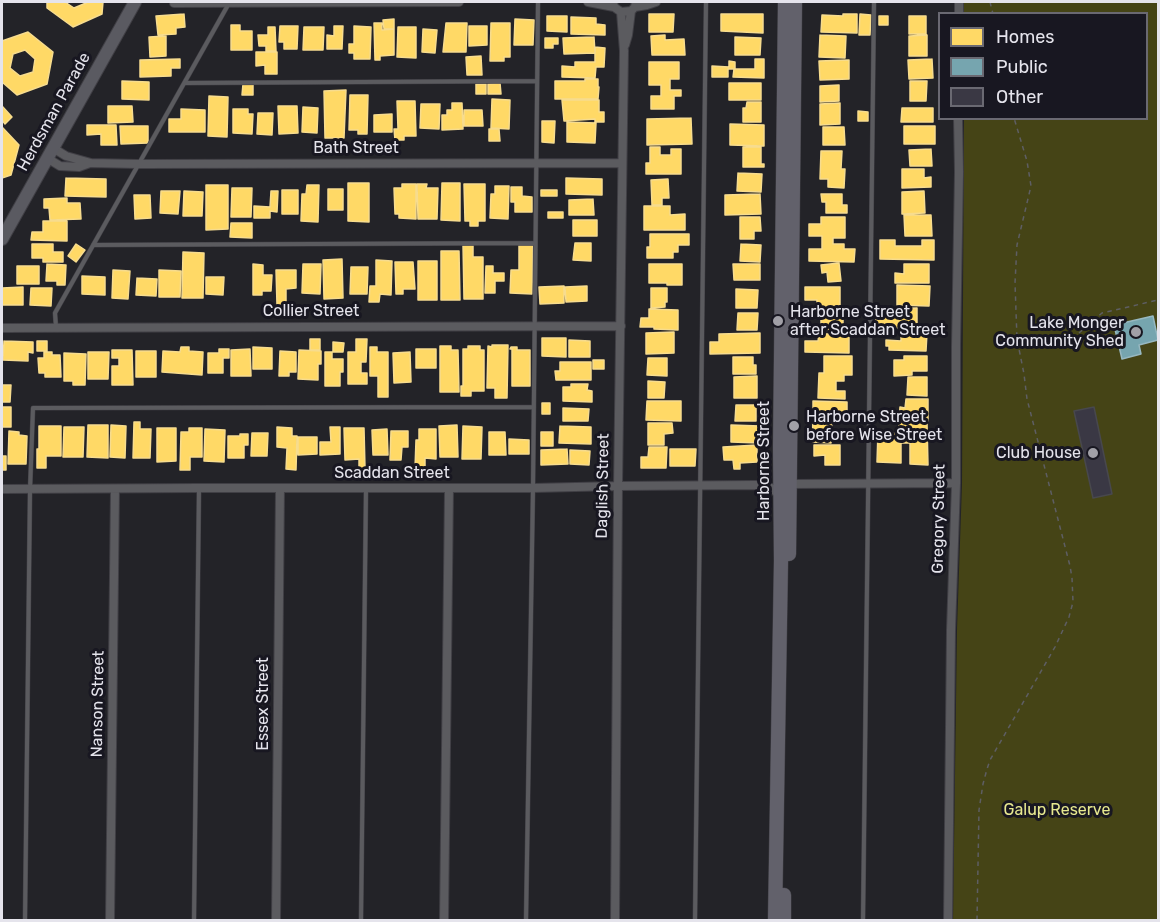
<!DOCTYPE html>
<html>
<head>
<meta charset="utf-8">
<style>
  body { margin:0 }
  #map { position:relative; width:1160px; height:922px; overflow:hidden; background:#232328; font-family:Rubik,sans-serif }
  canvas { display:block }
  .frame { position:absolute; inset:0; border:3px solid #e5e4ec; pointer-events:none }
  .legend { position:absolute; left:938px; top:12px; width:210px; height:108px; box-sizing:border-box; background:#181721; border:2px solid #6a6972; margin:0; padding:8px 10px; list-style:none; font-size:18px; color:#e5e4ec }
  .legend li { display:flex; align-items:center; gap:12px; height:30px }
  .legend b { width:30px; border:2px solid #6a6972 }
</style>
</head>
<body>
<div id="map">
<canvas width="1160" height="922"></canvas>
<div class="frame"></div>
<ul class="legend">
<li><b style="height:16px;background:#ffd966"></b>Homes</li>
<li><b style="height:16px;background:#76a5af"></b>Public</li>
<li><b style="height:16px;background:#3a3844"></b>Other</li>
</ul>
</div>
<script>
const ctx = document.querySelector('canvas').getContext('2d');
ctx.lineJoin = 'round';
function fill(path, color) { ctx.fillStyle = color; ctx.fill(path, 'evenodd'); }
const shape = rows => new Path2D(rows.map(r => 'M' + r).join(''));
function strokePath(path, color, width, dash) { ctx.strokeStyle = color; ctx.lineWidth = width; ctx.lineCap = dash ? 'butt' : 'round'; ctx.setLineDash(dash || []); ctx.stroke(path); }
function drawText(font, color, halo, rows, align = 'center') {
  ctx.font = font + ' Rubik,sans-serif'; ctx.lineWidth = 6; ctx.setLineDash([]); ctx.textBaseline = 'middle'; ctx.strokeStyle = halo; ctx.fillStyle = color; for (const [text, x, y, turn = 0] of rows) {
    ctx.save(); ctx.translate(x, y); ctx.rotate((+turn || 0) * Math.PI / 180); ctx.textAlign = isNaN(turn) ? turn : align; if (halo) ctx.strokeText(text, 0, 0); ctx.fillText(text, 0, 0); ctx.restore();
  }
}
fill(shape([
  [964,2,1158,2,1158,920,953,920,957,630,962,484,964,119,1146,118,1146,14,964,13]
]), '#454416');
const homes = shape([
  [47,2,65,2,74,8,86,3,87,2,103,2,102,14,73,27,47,8,47,2],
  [184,14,185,27,176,28,176,34,158,35,156,16,184,14],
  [649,14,674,14,673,32,649,32,649,14],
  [721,14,763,14,763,33,721,31,721,14],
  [843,14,857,14,857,33,821,32,822,15,843,16,843,14],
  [860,14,871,15,870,35,859,35,860,14],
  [547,16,567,16,567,32,547,31,547,16],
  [879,16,888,16,888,25,879,25,879,16],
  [909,16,926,16,926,34,909,34,909,16],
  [571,17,596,18,596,24,605,25,605,35,571,34,571,17],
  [394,19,394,29,384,29,383,20,394,19],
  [515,19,534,20,533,45,514,45,515,19],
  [374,23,382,23,382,30,394,29,394,55,380,56,380,60,375,60,374,23],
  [446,23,467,23,466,52,443,52,446,23],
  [491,23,510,23,510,57,504,57,504,61,490,61,491,23],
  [231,25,240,25,240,31,252,31,252,50,231,50,231,25],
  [280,26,298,26,297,49,284,49,284,42,279,42,280,26],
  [334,26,343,26,342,49,327,49,327,35,334,36,334,26],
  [354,26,371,27,370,59,354,59,354,53,349,53,349,44,354,44,354,26],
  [469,26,487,26,487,45,469,46,469,26],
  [268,27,275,27,276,51,266,51,266,46,259,46,258,35,268,35,268,27],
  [304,27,324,27,323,50,303,50,304,27],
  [398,27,416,27,416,58,397,57,398,27],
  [423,29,437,30,435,53,422,52,423,29],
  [28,32,53,52,47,84,17,95,2,82,2,41,28,32],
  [25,50,35,59,33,72,20,76,10,68,13,54,25,50],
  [665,35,665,40,684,39,685,55,652,55,651,36,665,35],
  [820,35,846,36,845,58,819,57,820,35],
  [927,35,927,56,909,56,909,36,927,35],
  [166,36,166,56,150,57,149,37,166,36],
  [594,37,595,53,564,54,563,38,594,37],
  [735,37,761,38,760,55,735,55,735,37],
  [545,38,558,38,558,44,553,44,553,48,545,48,545,38],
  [595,47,605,48,604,67,596,67,595,78,562,77,562,66,575,67,575,62,595,62,595,47],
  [256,52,277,52,277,74,265,74,265,65,256,66,256,52],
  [481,56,482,75,467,75,466,57,481,56],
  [180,59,180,68,171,68,171,76,140,77,140,60,180,59],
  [755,59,764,59,764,78,733,77,734,69,728,69,728,77,712,77,712,66,729,67,729,61,735,62,735,69,755,69,755,59],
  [932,59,933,78,909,79,908,60,932,59],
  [849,60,849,79,820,80,819,61,849,60],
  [649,62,679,62,679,79,670,79,670,90,681,90,681,96,674,96,674,109,651,109,651,96,661,96,661,85,649,85,649,62],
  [585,79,598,79,598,87,599,87,598,99,555,99,555,81,585,81,585,79],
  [122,81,149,82,149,100,122,99,122,81],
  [910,81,927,81,926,101,910,101,910,81],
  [500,83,501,94,488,94,488,84,500,83],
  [729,83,761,83,761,100,729,100,729,83],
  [243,84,253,84,253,95,242,95,243,84],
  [476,84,486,84,486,94,476,94,476,84],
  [839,85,839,101,820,102,820,86,839,85],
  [346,90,344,138,325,138,324,91,346,90],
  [350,95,368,95,367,134,358,134,358,130,349,130,350,95],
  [209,96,228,97,227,137,208,136,209,96],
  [492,99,510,100,509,129,491,128,492,99],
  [562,100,599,100,599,112,604,112,604,122,595,122,595,119,564,121,562,100],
  [397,101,415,101,416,136,404,136,404,140,395,140,394,129,398,129,397,101],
  [747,102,761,102,761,122,743,122,743,108,746,108,747,102],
  [452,103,462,103,463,129,442,130,442,115,447,115,447,110,452,110,452,103],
  [840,103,840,124,820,125,820,104,840,103],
  [421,104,440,104,439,129,420,128,421,104],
  [2,106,12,117,5,124,2,120,2,106],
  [108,106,132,106,133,122,108,123,108,106],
  [278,106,297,106,298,133,279,134,278,106],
  [303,107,318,108,317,133,302,132,303,107],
  [902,108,933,108,933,122,901,122,902,108],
  [181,109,205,110,205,132,169,132,169,119,181,119,181,109],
  [233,109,248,109,248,114,253,114,252,134,233,133,233,109],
  [464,110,482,110,483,126,464,126,464,110],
  [858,111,868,112,868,121,858,121,858,111],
  [258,113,273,113,272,135,257,134,258,113],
  [392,114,392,132,374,132,374,115,392,114],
  [691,118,692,144,647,145,647,119,691,118],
  [542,121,555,121,554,143,542,142,542,121],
  [567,122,596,123,595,143,567,142,567,122],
  [730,124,764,125,764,146,730,145,730,124],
  [87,125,116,125,117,145,101,145,101,134,87,135,87,125],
  [120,126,148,126,148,143,121,144,120,126],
  [904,126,935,126,935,144,904,144,904,126],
  [2,127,19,145,11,175,2,178,2,127],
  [823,127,844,127,845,145,823,145,823,127],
  [489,129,499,129,500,141,489,141,489,129],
  [650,147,660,147,660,155,671,155,671,149,681,149,681,174,646,174,646,163,650,163,650,147],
  [743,147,761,147,761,164,764,164,764,167,743,167,743,147],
  [931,149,932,166,910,166,909,150,931,149],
  [821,151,842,151,841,169,845,169,844,188,828,187,828,179,820,179,821,151],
  [902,169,924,169,924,178,931,177,931,187,902,188,902,169],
  [738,173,762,174,761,192,737,191,738,173],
  [66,178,106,179,106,197,65,196,66,178],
  [566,178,602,179,602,195,566,194,566,178],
  [668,179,669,198,662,198,662,205,652,205,651,180,668,179],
  [348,183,369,183,369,222,348,221,348,183],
  [442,183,460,183,460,221,441,220,442,183],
  [402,184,416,184,416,219,399,218,399,214,395,214,394,188,402,188,402,184],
  [417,184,427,184,426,188,438,188,437,219,418,219,417,184],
  [464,184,485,184,485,221,478,221,478,226,470,226,470,221,465,221,464,184],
  [206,185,228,185,228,229,206,230,206,185],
  [307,185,319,185,318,222,301,221,302,194,306,194,307,185],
  [495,186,509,186,508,219,490,218,491,194,495,194,495,186],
  [511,187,522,187,522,196,532,197,532,212,515,212,515,202,511,202,511,187],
  [232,188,252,188,251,217,231,217,232,188],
  [328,189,343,189,343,210,328,210,328,189],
  [282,190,298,190,298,214,282,214,282,190],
  [541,190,557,190,557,196,541,196,541,190],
  [161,191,180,191,178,214,160,213,161,191],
  [184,191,203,192,202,216,183,216,184,191],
  [271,191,278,191,277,212,270,211,270,218,254,218,254,206,270,207,271,191],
  [924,191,925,213,902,214,902,192,924,191],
  [760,194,761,214,725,215,725,195,760,194],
  [821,194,842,194,842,205,847,205,847,213,826,213,826,202,822,202,821,194],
  [134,195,150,195,151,218,135,219,134,195],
  [67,198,67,203,80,203,81,219,50,220,49,208,44,208,44,199,67,198],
  [593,199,594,215,569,215,569,200,593,199],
  [644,206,670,206,670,215,685,214,685,230,644,230,644,206],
  [548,212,563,212,563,218,548,218,548,212],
  [904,215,931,215,932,236,905,236,904,215],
  [740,217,760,217,761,231,754,231,754,239,740,239,740,217],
  [821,217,845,217,845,238,833,238,833,244,844,244,844,249,855,249,854,262,809,261,809,249,822,249,822,236,809,236,809,224,821,224,821,217],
  [573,220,597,220,597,236,573,236,573,220],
  [43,221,67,221,67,241,31,240,32,232,43,232,43,221],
  [231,223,252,223,252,238,230,237,231,223],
  [650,234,689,234,689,245,678,245,678,252,673,252,673,258,647,258,647,247,650,247,650,234],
  [880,240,895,240,895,246,922,246,922,240,934,240,934,260,880,259,880,240],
  [575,243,591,243,591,261,573,260,575,243],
  [32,244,53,244,53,252,63,252,63,262,43,262,43,258,32,258,32,244],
  [76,244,85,250,76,262,68,256,76,244],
  [741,244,761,245,760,262,740,261,741,244],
  [463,245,473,245,473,257,483,257,483,299,464,299,463,245],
  [519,245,533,245,532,294,510,293,511,270,519,270,519,245],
  [441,251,459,251,460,300,441,300,441,251],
  [183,252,204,253,203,298,182,298,183,252],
  [342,259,343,298,324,299,323,260,342,259],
  [376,260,392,261,391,295,380,294,379,302,369,302,370,286,376,286,376,260],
  [418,261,437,261,437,300,418,300,418,261],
  [395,262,413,262,415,289,403,289,403,294,396,294,395,262],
  [839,263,841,281,828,282,827,272,822,273,821,265,839,263],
  [47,264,66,265,65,285,57,285,57,281,46,281,47,264],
  [253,264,263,265,263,275,272,275,271,291,262,291,262,295,253,295,253,264],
  [303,264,321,264,320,294,302,293,303,264],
  [649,264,682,264,682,285,667,285,667,283,649,283,649,264],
  [733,264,760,264,760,280,734,280,733,264],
  [904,264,929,264,929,283,895,283,895,273,904,274,904,264],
  [17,266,39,266,39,284,17,284,17,266],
  [486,266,493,266,493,273,504,273,504,281,495,281,495,293,485,293,486,266],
  [351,267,368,267,367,294,350,294,351,267],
  [113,270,130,271,128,299,112,298,113,270],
  [159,270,181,271,180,297,159,297,159,270],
  [276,270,296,270,296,288,286,289,286,305,277,305,276,270],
  [82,276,105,277,105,295,82,294,82,276],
  [206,277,224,277,223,295,206,294,206,277],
  [137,278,157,279,156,296,136,295,137,278],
  [897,285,930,286,929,306,897,305,897,285],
  [564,286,564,303,540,304,539,287,564,286],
  [587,286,587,301,566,302,565,287,587,286],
  [23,287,23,305,2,305,2,288,23,287],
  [805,287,840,287,840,306,817,307,817,300,805,300,805,287],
  [31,288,52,288,51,306,30,305,31,288],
  [651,288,667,288,667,302,665,302,665,307,651,308,651,288],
  [736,289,758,290,757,308,736,308,736,289],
  [917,308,917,327,888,328,889,330,876,330,876,309,917,308],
  [649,309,678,310,678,330,654,329,654,327,640,327,641,318,649,318,649,309],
  [821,309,843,309,843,330,821,329,821,309],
  [738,313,758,313,757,330,737,330,738,313],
  [674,332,674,353,646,354,646,333,674,332],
  [901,332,927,333,926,351,889,350,889,346,886,346,886,340,901,341,901,332],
  [760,333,760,353,710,354,710,342,719,342,719,334,760,333],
  [819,334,849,334,849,353,805,352,805,341,818,341,819,334],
  [542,338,566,338,566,357,542,356,542,338],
  [310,339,320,339,320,350,310,350,310,339],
  [356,339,367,339,366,362,361,362,361,373,367,373,367,384,348,384,348,352,356,352,356,339],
  [569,340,590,341,590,357,569,357,569,340],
  [4,341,33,342,33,353,28,352,28,361,3,360,4,341],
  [37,341,47,341,47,351,37,351,37,341],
  [333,342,344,343,343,352,333,352,333,342],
  [492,345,508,345,507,398,495,398,495,388,487,388,488,346,492,347,492,345],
  [440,346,451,346,451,350,458,350,459,392,440,392,440,346],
  [468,346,480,346,480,350,484,350,484,391,471,391,471,396,461,396,461,386,463,386,463,349,468,349,468,346],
  [181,347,189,347,189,351,203,352,202,375,162,372,163,351,180,352,181,347],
  [253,347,272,348,272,369,253,369,253,347],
  [370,347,377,347,377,352,388,352,388,397,378,397,378,376,370,376,370,347],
  [511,347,517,347,517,350,530,350,530,386,512,386,512,349,510,349,511,347],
  [219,349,229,349,229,358,223,358,223,373,208,373,208,353,219,353,219,349],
  [250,349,251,376,231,376,231,350,250,349],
  [416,349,436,349,436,368,416,368,416,349],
  [112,350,132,350,133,385,112,385,112,366,119,366,119,358,112,358,112,350],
  [299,350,321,351,321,364,318,364,318,380,298,379,299,350],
  [136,351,156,351,156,377,136,377,136,351],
  [280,351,296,352,296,372,289,372,289,376,279,376,280,351],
  [44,352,52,352,52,355,60,355,61,377,45,377,45,373,39,373,38,358,44,358,44,352],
  [88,352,109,352,108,379,88,379,88,352],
  [325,352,332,352,332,359,343,359,343,372,340,372,340,386,325,386,325,352],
  [410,352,411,382,394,383,393,353,410,352],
  [64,353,86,354,85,385,73,385,73,381,64,381,64,353],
  [824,356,852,356,852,375,844,375,844,381,836,381,836,391,845,391,845,399,818,398,819,373,824,373,824,356],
  [904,356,927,356,927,371,912,371,912,375,894,376,894,360,904,360,904,356],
  [733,357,753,357,753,365,756,365,756,374,733,374,733,357],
  [648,358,667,358,667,376,647,375,648,358],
  [593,360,604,360,604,369,593,369,593,360],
  [560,362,591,362,591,380,556,380,555,371,560,371,560,362],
  [757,376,757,398,734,398,734,377,757,376],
  [908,377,927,377,927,396,907,395,908,377],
  [648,381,665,382,664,398,648,398,648,381],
  [571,384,588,384,587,390,592,391,592,402,563,401,563,387,571,387,571,384],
  [2,385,11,385,10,402,2,402,2,385],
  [906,399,928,399,928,421,899,420,900,407,905,408,906,399],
  [647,401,681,401,681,421,646,420,647,401],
  [813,401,847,402,847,418,813,418,813,401],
  [542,403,550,403,550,414,542,414,542,403],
  [736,405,756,405,756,421,735,421,736,405],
  [2,407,11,407,11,427,2,427,2,407],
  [563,408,589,409,588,421,563,421,563,408],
  [813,420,832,421,831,443,812,442,813,420],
  [134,422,140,422,140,429,151,429,150,458,133,458,134,422],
  [899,422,927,423,928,465,910,464,910,443,898,443,899,422],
  [648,423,672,423,673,433,664,434,664,445,648,445,648,423],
  [88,425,108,425,108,458,87,457,88,425],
  [111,425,126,426,125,458,110,457,111,425],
  [457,425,458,457,440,457,439,426,457,425],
  [731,425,760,426,759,443,731,442,731,425],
  [39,426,61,426,61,456,46,456,46,468,37,468,37,449,39,449,39,426],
  [463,426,482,427,481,459,462,459,463,426],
  [560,426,591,427,591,444,559,443,560,426],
  [64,427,84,427,83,457,63,457,64,427],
  [277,427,292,428,292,436,297,436,296,470,286,469,287,448,277,447,277,427],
  [330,427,340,427,340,454,320,455,320,442,331,442,330,427],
  [157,428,176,428,176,461,157,462,157,428],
  [189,428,202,428,202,457,190,457,190,470,180,470,181,432,189,432,189,428],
  [344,428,364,428,365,468,359,469,359,459,345,460,344,428],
  [205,429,225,430,224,462,204,461,205,429],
  [387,429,388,455,373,455,372,430,387,429],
  [419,429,436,429,436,459,425,458,425,468,415,468,416,440,419,440,419,429],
  [9,431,19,432,19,435,27,436,26,464,8,464,9,431],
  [391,431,408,431,408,447,402,447,401,460,390,460,391,431],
  [489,432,505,432,506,455,489,455,489,432],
  [541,432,553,432,553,446,541,446,541,432],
  [878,432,898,433,898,443,901,443,901,463,877,462,878,432],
  [252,433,268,433,267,456,251,456,252,433],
  [240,434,248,434,248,445,244,445,244,458,228,458,228,436,240,436,240,434],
  [298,437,317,437,317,454,298,455,298,437],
  [509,439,529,440,529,454,509,454,509,439],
  [757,445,757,462,740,463,740,469,734,469,733,460,724,460,723,447,757,445],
  [814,445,840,445,840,465,825,465,825,455,814,456,814,445],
  [649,447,667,447,666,468,641,468,641,457,648,457,649,447],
  [567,449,568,464,541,465,541,450,567,449],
  [670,449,696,449,695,466,670,466,670,449],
  [570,450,590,451,589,465,570,464,570,450],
  [2,456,6,456,6,470,2,470,2,456]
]);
fill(homes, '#ffd966');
strokePath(homes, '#f7dc8e', 1.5);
const public = shape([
  [1153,316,1158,340,1139,345,1141,354,1122,359,1114,325,1153,316]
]);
fill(public, '#76a5af');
strokePath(public, '#97b8c1', 1.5);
const building = shape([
  [1094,407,1112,494,1093,498,1074,411,1094,407]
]);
fill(building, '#3a3844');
strokePath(building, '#48484d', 1.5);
const service = shape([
  [185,83,537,81],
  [93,245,535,243],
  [56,327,55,313,228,5],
  [25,920,30,490,33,408,534,407],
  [194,920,199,488],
  [361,920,366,489],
  [526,920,533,488,538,2],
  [695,920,706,2],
  [863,920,874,2]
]);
const minor = shape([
  [588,2,614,7],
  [613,2,614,7,621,12,631,11,635,7,636,2],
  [174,3,459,2],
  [635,7,647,5,656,2],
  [959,14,959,2],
  [625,45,628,35,631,11],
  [53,148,66,156,91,163,138,164,622,163],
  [47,158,60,166,79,167,90,163],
  [2,328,621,326],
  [790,484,956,483],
  [2,489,199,488,533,488,618,486,755,485,771,488,780,495],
  [110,920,115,489],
  [276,920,280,488],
  [444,920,449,489],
  [615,920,618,486,624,51,621,12],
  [948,920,951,630,956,483,956,346,959,172,958,118]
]);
const secondary = shape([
  [2,239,135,2]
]);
const primary = shape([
  [789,554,795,2],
  [775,920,781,561,780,447,785,2],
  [784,920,784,895]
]);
strokePath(service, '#403f45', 5);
strokePath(minor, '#403f45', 10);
strokePath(secondary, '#403f45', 14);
strokePath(primary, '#403f45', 15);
strokePath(shape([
  [990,2,993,14],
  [1079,333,1102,313,1158,300],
  [977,920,979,810,983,784,987,769,990,760,1055,647,1069,617,1073,602,1072,578,1070,566,1027,399,1024,374,1017,339,1015,283,1017,245,1031,186,1027,161,1014,118]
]), '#5e5e63', 1.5, [4.5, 4.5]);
strokePath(service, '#5b5b5f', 4);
strokePath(minor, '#5b5b5f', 8);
strokePath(secondary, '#5a5a61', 12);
strokePath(primary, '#62616b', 14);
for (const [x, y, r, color] of [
  [778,321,6,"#a1a0a7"],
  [1136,332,6,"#a1a0a7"],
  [794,426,6,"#a1a0a7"],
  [1093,453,6,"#a1a0a7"]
]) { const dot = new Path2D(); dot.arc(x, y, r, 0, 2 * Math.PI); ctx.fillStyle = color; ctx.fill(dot); strokePath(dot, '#181721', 2); }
drawText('16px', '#e5e4ec', '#181721', [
  ["Herdsman Parade",54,112,-61],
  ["Bath Street",356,148],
  ["Collier Street",311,311],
  ["Harborne Street",764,461,-90],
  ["Scaddan Street",392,473],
  ["Daglish Street",603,486,-89],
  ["Gregory Street",939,519,-89],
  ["Nanson Street",98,704,-89],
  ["Essex Street",263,704,-90]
]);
drawText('16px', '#e5e4ec', '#181721', [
  ["Harborne Street",790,312],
  ["after Scaddan Street",790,330],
  ["Lake Monger",1124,323,"right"],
  ["Community Shed",1124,341,"right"],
  ["Harborne Street",806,417],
  ["before Wise Street",806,435],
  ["Club House",1081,453,"right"]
], 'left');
drawText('16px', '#e7e88f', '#181721', [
  ["Galup Reserve",1057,810]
]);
</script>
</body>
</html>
